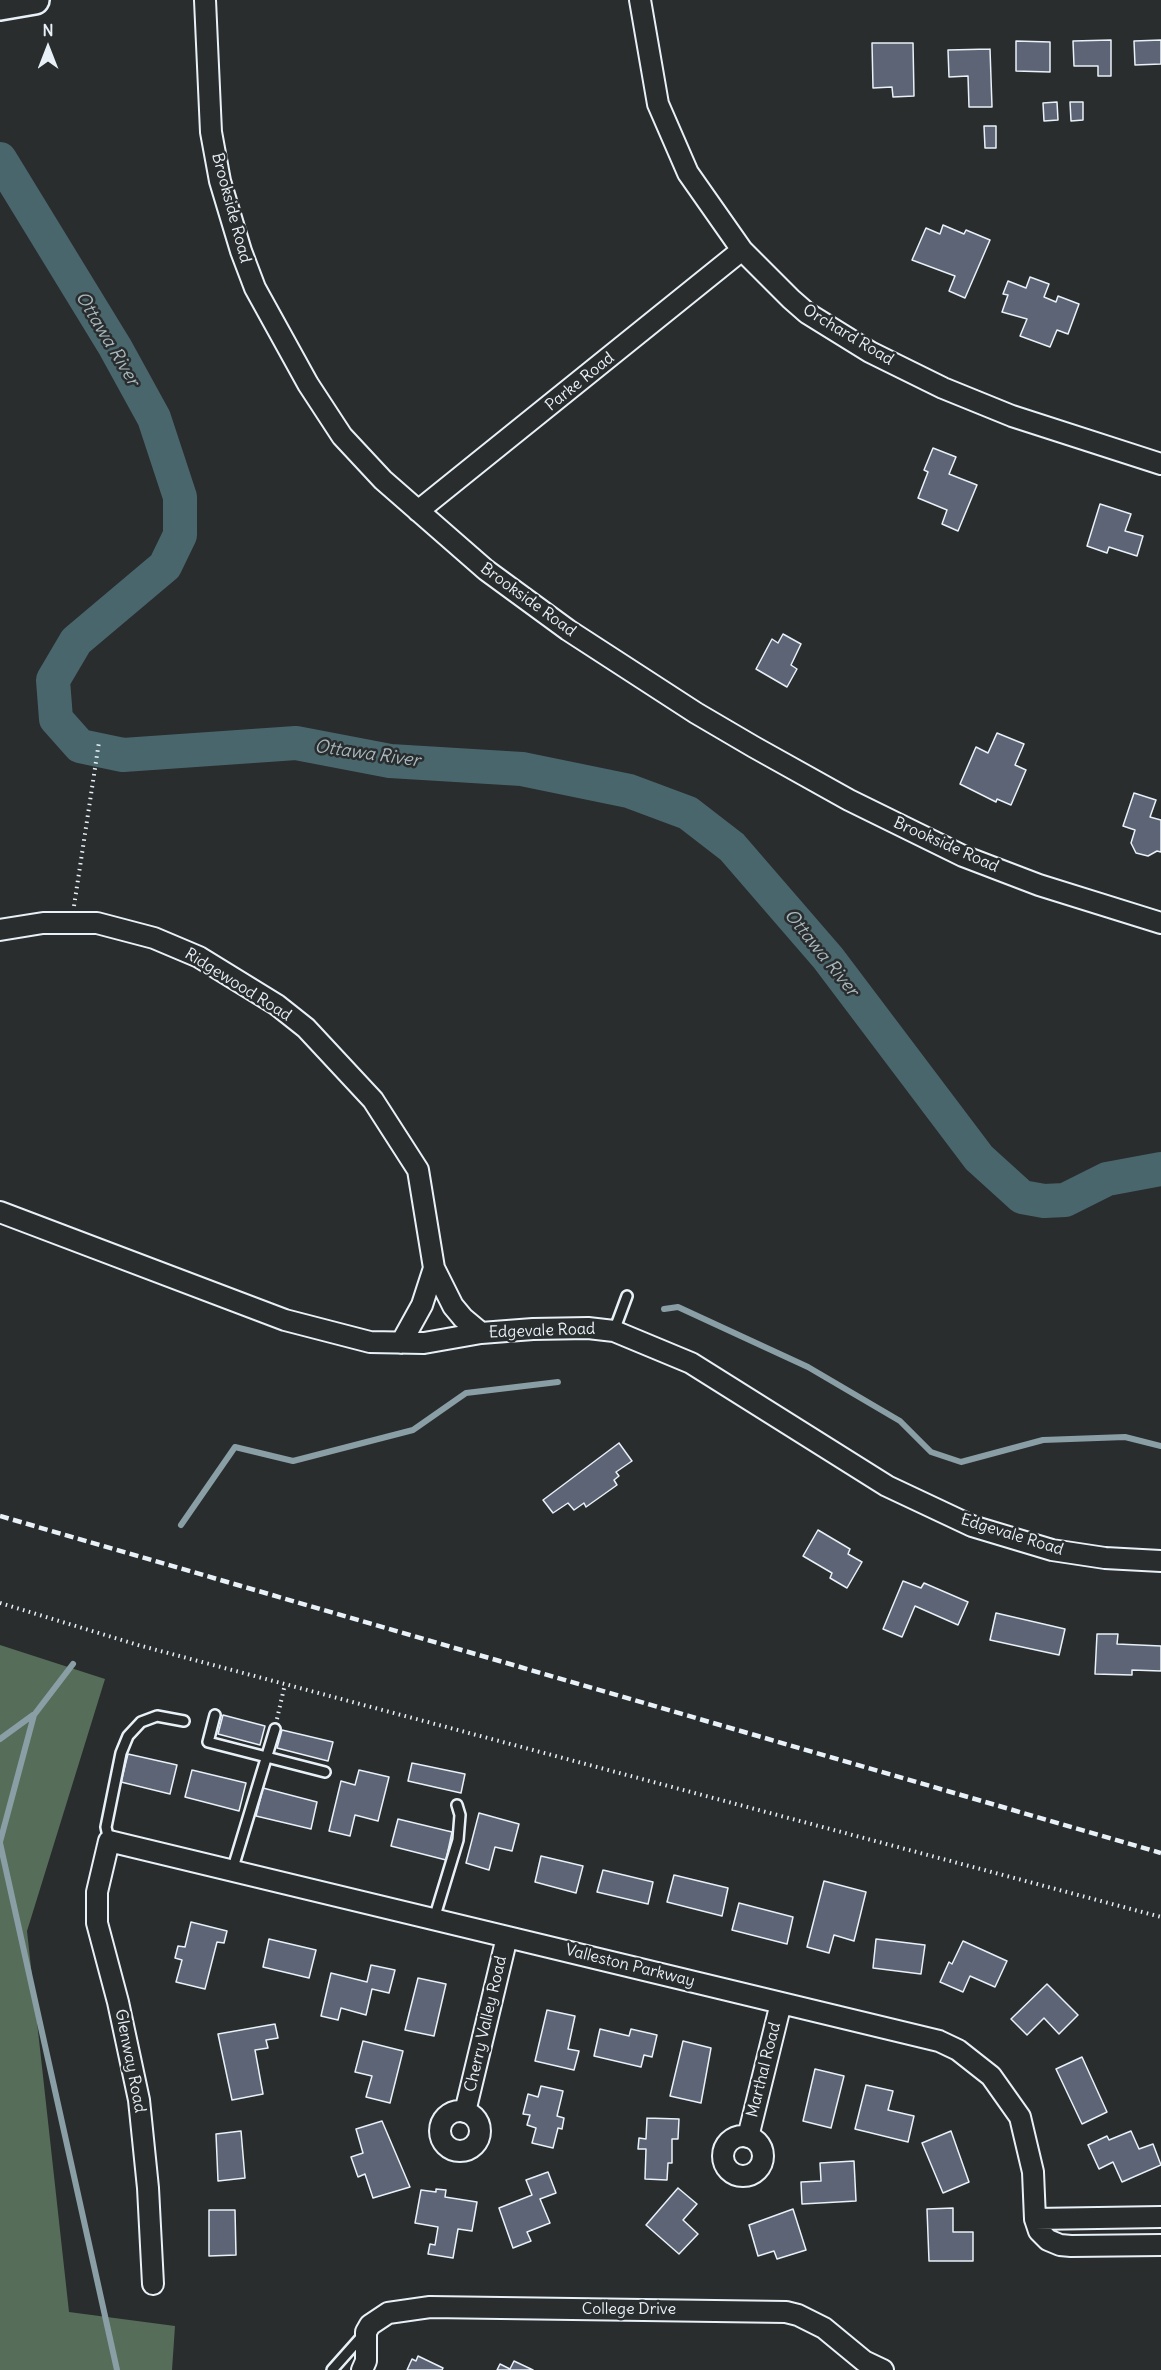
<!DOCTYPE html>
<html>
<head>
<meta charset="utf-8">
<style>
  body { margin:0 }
  #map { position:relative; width:1161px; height:2370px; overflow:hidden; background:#2a2d2e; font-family:Delius,sans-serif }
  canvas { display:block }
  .north { position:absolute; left:18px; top:18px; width:60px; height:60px; -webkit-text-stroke:4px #2a2d2e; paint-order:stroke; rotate:0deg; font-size:16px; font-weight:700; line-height:24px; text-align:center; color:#e8f1f8 }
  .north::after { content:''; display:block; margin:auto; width:21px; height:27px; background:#e8f1f8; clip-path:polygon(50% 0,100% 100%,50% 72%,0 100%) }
</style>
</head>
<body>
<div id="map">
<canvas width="1161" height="2370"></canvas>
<div class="north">N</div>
</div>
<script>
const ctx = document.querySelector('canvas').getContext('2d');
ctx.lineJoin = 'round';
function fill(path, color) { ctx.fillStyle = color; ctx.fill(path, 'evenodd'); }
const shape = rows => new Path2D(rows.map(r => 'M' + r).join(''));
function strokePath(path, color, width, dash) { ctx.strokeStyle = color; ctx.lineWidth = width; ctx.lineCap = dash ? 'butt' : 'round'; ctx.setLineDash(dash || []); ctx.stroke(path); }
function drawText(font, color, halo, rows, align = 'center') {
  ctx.font = font + ' Delius,sans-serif'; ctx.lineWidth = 5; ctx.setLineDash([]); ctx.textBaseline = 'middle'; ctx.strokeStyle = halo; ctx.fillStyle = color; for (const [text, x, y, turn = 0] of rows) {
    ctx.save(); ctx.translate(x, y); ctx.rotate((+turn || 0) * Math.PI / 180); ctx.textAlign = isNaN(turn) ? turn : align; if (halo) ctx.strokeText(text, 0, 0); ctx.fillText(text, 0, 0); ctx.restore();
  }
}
fill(shape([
  [0,1645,105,1679,27,1931,69,2312,175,2326,172,2370,0,2370]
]), '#566d59');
strokePath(shape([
  [664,1309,678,1307,808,1367,900,1421,931,1452,961,1462,1043,1440,1125,1437,1161,1446],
  [181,1525,235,1447,293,1461,413,1430,466,1393,558,1382],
  [0,1739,33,1715],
  [0,1842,34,1715,73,1664],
  [0,1843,117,2370]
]), '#899ea5', 6);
strokePath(shape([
  [0,159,115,347,154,418,180,497,180,535,165,566,76,641,53,680,56,719,80,746,123,755,296,743,390,761,522,769,629,791,688,813,732,847,828,958,979,1158,1022,1197,1044,1201,1065,1200,1107,1179,1161,1169]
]), '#4a666d', 34);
const building = shape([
  [1111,40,1111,76,1098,76,1098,66,1074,66,1073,41,1111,40],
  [1161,40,1161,64,1135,65,1134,41,1161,40],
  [1016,41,1050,42,1050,72,1016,71,1016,41],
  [872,43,913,43,914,96,893,97,892,87,873,88,872,43],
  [990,49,992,107,969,107,968,76,949,77,948,50,990,49],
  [1057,102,1058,120,1044,121,1043,103,1057,102],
  [1070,102,1083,102,1083,120,1071,121,1070,102],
  [984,126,996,126,996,148,985,148,984,126],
  [943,225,964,234,966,230,990,240,965,298,949,291,955,276,912,260,926,228,940,234,943,225],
  [1030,277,1049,284,1044,297,1056,302,1058,296,1079,304,1068,334,1057,330,1050,347,1020,336,1027,319,1002,312,1008,295,1003,294,1008,281,1026,288,1030,277],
  [933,448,956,457,949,474,977,485,958,531,942,524,947,510,918,498,928,472,924,470,933,448],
  [1100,504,1131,514,1125,531,1143,536,1137,556,1109,547,1107,553,1087,546,1100,504],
  [783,634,801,644,791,665,797,669,787,687,756,669,772,639,778,643,783,634],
  [997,733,1024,744,1015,765,1026,770,1011,805,997,799,996,802,960,784,976,747,988,753,997,733],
  [1134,793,1156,800,1150,817,1161,820,1161,852,1157,851,1148,856,1136,853,1131,843,1135,830,1123,826,1134,793],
  [619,1443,632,1461,616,1472,619,1476,614,1480,617,1485,586,1507,584,1503,574,1510,568,1503,553,1513,543,1500,619,1443],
  [818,1530,850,1549,848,1554,862,1562,847,1588,830,1578,832,1573,803,1556,818,1530],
  [903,1581,921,1588,924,1583,968,1602,958,1625,915,1606,902,1637,883,1629,903,1581],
  [996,1613,1065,1629,1059,1655,990,1640,996,1613],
  [1097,1634,1118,1634,1117,1644,1161,1646,1161,1671,1132,1670,1132,1675,1095,1674,1097,1634],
  [223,1715,265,1726,260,1745,218,1734,223,1715],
  [282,1730,333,1742,328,1761,277,1748,282,1730],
  [128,1754,177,1765,170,1794,121,1782,128,1754],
  [412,1763,465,1774,461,1793,408,1781,412,1763],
  [192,1770,246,1783,239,1811,185,1797,192,1770],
  [359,1770,389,1777,378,1821,355,1815,350,1836,329,1831,341,1781,355,1785,359,1770],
  [263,1788,317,1802,311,1829,256,1816,263,1788],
  [479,1813,519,1824,512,1851,495,1847,489,1870,466,1863,479,1813],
  [398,1819,452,1832,446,1860,391,1846,398,1819],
  [541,1856,583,1866,576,1893,535,1882,541,1856],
  [603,1870,653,1882,648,1904,597,1892,603,1870],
  [674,1875,728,1888,722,1916,667,1902,674,1875],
  [824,1881,866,1892,854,1941,834,1935,829,1953,807,1947,824,1881],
  [739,1903,793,1917,787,1944,732,1930,739,1903],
  [191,1922,227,1931,224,1943,217,1942,205,1989,176,1982,182,1960,175,1958,178,1946,185,1947,191,1922],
  [269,1939,316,1950,309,1978,263,1967,269,1939],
  [876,1939,925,1945,921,1974,873,1968,876,1939],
  [963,1941,1007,1961,995,1987,970,1976,963,1992,940,1982,949,1962,952,1964,963,1941],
  [371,1965,395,1970,389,1993,372,1989,366,2015,341,2008,338,2020,321,2016,331,1973,367,1982,371,1965],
  [418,1978,446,1984,434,2036,405,2030,418,1978],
  [1047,1984,1078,2015,1059,2034,1044,2018,1027,2035,1011,2019,1047,1984],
  [547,2010,575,2016,568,2049,579,2051,574,2070,535,2061,547,2010],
  [275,2024,278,2038,266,2040,268,2048,255,2050,263,2094,232,2100,218,2034,275,2024],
  [600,2029,629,2036,631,2029,657,2035,652,2057,644,2055,641,2067,594,2056,600,2029],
  [363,2041,403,2051,390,2103,366,2097,372,2076,355,2072,363,2041],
  [683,2041,711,2048,701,2103,670,2096,683,2041],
  [1082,2057,1107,2112,1082,2124,1056,2069,1082,2057],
  [815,2069,844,2076,831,2128,803,2121,815,2069],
  [866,2085,893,2091,888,2110,914,2116,908,2142,855,2129,866,2085],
  [541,2086,563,2091,557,2116,564,2118,562,2129,558,2128,553,2148,532,2143,536,2128,527,2125,530,2115,523,2114,528,2094,538,2097,541,2086],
  [647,2118,679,2119,678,2139,672,2139,672,2163,668,2163,667,2180,645,2179,646,2149,638,2149,639,2138,646,2139,647,2118],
  [382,2121,410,2187,373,2198,365,2174,358,2177,351,2157,363,2153,356,2129,382,2121],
  [241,2131,245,2178,218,2181,216,2134,241,2131],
  [951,2131,969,2182,943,2193,922,2143,951,2131],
  [1131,2131,1139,2149,1153,2144,1161,2165,1122,2182,1113,2162,1099,2169,1088,2145,1107,2136,1109,2140,1131,2131],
  [854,2161,856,2201,802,2204,801,2182,821,2181,820,2163,854,2161],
  [548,2172,556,2193,540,2199,550,2223,527,2232,531,2241,513,2248,499,2208,532,2195,526,2180,548,2172],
  [678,2188,697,2204,683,2220,698,2234,679,2254,646,2225,678,2188],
  [436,2189,446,2190,445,2197,477,2202,472,2231,458,2229,453,2258,428,2254,430,2244,435,2245,438,2227,415,2223,421,2190,436,2192,436,2189],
  [953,2208,953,2232,973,2232,973,2261,929,2261,927,2209,953,2208],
  [793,2209,806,2250,777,2259,774,2251,758,2256,749,2225,793,2209],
  [209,2210,235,2210,236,2255,209,2256,209,2210],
  [418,2356,443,2368,442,2370,407,2370,412,2359,416,2361,418,2356],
  [514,2361,533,2370,497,2370,500,2364,510,2369,514,2361]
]);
fill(building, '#5d6476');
strokePath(building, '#e8f1f8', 1.5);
const service = shape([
  [614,1331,627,1296],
  [215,1715,208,1742,325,1772],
  [109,1841,106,1827,121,1753,128,1736,141,1722,157,1716,184,1721],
  [232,1871,275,1729],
  [434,1919,458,1840,460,1815,457,1805],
  [332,2370,364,2334]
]);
const minor = shape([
  [205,0,211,132,220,181,241,251,255,288,308,384,342,436,383,480,486,570,568,630,696,713,754,747,849,800,963,856,1039,885,1161,923],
  [640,0,658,104,688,173,742,250,791,299,807,313,870,352,943,388,1012,416,1161,464],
  [418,511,742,250],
  [0,930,43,923,97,923,154,938,199,957,277,1005,306,1028,373,1100,418,1170,434,1268,453,1306,463,1318,481,1333],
  [0,1212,285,1320,370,1342,424,1343,481,1333,533,1329,588,1328,614,1331,691,1363,887,1486,972,1526,1052,1550,1105,1558,1161,1561],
  [401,1343,422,1305,434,1268],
  '440 2131a20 20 0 1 1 40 0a20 20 0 1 1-40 0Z',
  [465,2112,507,1937],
  '723 2156a20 20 0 1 1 40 0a20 20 0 1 1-40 0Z',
  [748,2137,781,2003],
  [1035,2219,1161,2217],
  [153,2284,148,2188,139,2100,118,2002,97,1923,97,1892,109,1841,939,2041,958,2050,991,2076,1020,2117,1033,2172,1035,2219,1039,2231,1048,2240,1060,2245,1071,2246,1161,2245],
  [362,2370,366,2361,366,2332,370,2325,388,2313,430,2307,786,2312,798,2315,824,2328,864,2361,883,2370]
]);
const secondary = shape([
  [0,6,35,0]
]);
strokePath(service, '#e8f1f8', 14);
strokePath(minor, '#e8f1f8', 24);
strokePath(secondary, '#e8f1f8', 32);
strokePath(shape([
  [74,906,99,742],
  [0,1603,138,1645,1161,1917],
  [277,1719,285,1684]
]), '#e8f1f8', 4, [1.5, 4.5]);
strokePath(service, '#2a2d2e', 9);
strokePath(minor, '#2a2d2e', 20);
strokePath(secondary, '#2a2d2e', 27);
strokePath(shape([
  [0,1516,1161,1853]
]), '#e8f1f8', 4.5, [9, 4.5]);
drawText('16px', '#e8f1f8', '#2a2d2e', [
  ["Brookside Road",231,208,75],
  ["Orchard Road",848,335,31],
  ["Parke Road",580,382,-39],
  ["Brookside Road",528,600,36],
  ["Brookside Road",946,845,24],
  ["Ridgewood Road",238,985,32],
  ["Edgevale Road",542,1331,-2],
  ["Edgevale Road",1012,1535,17],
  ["Valleston Parkway",630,1966,14],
  ["Cherry Valley Road",486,2024,-77],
  ["Glenway Road",130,2061,79],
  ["Marthal Road",764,2070,-76],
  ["College Drive",629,2309]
]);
drawText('italic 18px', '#a9b9c0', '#2a2d2e', [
  ["Ottawa River",107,339,59],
  ["Ottawa River",367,754,8],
  ["Ottawa River",821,953,51]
]);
</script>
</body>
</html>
